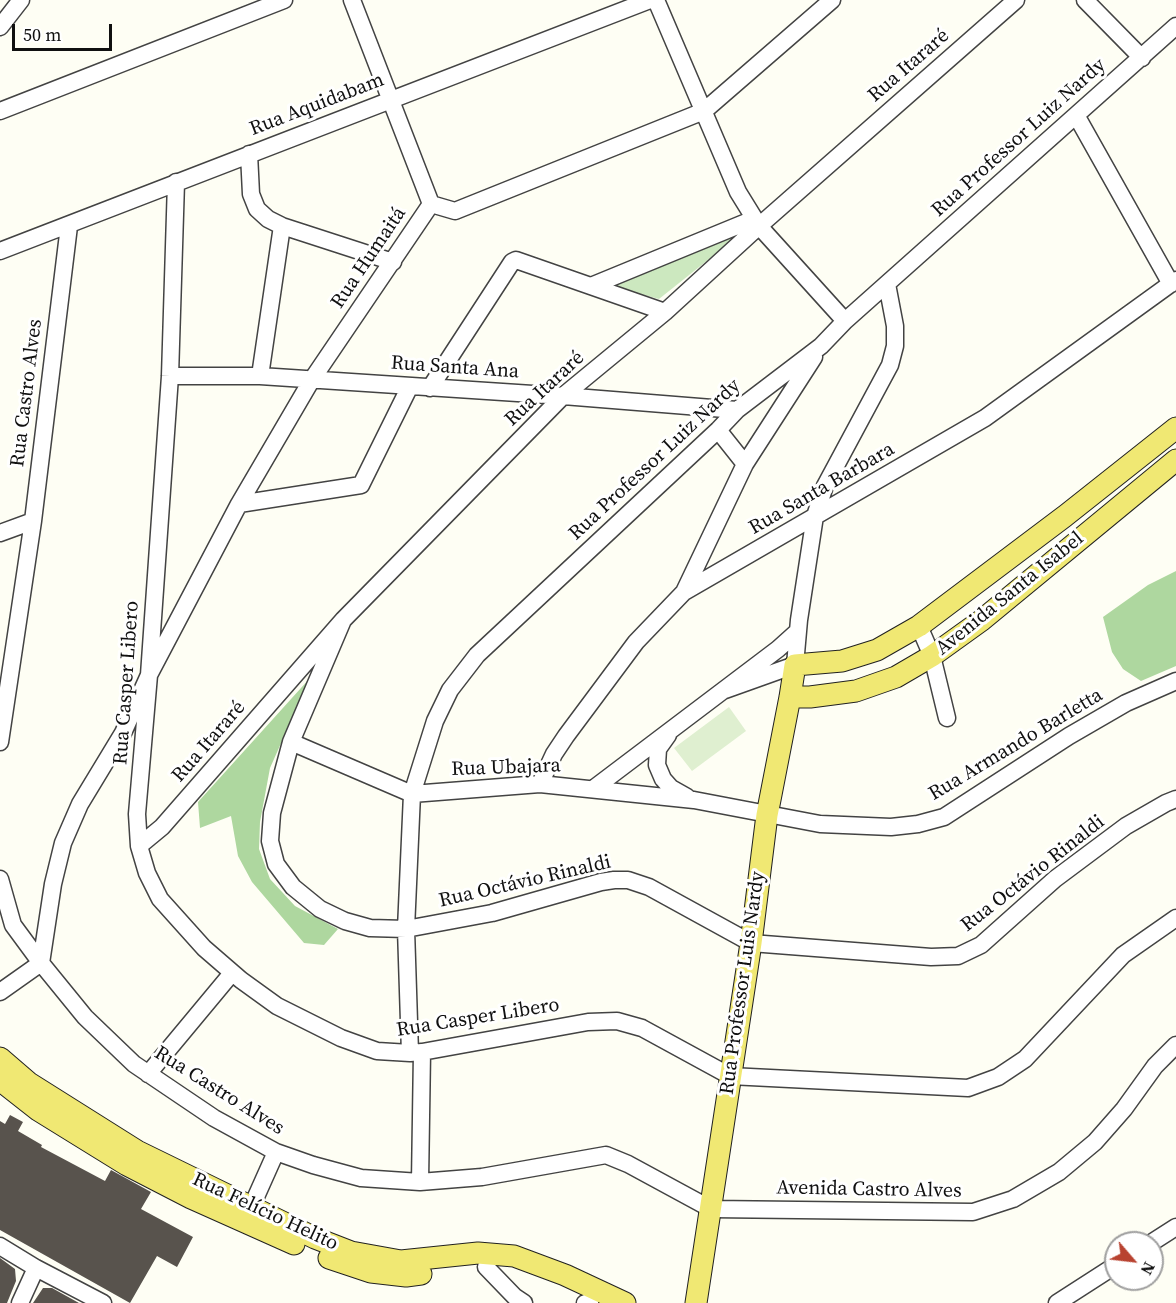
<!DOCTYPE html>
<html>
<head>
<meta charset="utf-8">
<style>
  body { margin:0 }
  #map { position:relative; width:1176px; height:1303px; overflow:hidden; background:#fefef4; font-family:"Source Serif 4",serif }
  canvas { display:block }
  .north { position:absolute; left:1104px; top:1231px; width:60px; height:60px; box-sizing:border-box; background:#fff; border:2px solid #9f9f9f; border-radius:50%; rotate:118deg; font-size:16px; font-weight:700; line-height:24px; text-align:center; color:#101010 }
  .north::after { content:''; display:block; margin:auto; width:21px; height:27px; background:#b84230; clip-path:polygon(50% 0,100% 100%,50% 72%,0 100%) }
  .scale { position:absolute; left:12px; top:24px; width:100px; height:27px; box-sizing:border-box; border:3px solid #101010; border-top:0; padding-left:8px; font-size:18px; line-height:21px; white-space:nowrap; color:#101010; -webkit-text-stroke:4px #fff; paint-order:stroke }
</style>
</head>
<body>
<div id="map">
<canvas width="1176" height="1303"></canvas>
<div class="north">N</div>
<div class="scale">50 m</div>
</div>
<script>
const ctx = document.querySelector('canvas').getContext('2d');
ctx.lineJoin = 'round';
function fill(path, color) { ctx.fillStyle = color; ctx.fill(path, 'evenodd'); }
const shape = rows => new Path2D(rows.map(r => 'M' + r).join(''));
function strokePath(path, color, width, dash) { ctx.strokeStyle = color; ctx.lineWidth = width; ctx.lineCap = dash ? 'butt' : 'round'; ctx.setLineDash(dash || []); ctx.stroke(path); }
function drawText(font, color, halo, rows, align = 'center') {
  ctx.font = font + ' "Source Serif 4",serif'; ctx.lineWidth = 6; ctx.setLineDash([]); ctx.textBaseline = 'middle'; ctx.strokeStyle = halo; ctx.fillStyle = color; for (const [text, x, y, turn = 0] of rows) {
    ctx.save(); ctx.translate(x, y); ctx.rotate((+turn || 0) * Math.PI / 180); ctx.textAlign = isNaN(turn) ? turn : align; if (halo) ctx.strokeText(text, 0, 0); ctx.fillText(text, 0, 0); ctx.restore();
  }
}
fill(shape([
  [727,237,733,240,659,299,608,285]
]), '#cce8bf');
fill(shape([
  [1176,571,1176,666,1141,681,1123,669,1112,652,1103,617,1148,585],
  [310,678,270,768,260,822,259,849,270,879,295,906,338,929,324,945,304,943,252,882,238,856,231,816,200,828,198,802]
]), '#aed79f');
fill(shape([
  [729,707,746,731,692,771,674,748]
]), '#dfefd0');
fill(shape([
  [10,1115,23,1122,18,1131,42,1145,41,1147,105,1181,111,1170,151,1192,141,1209,193,1237,177,1267,157,1256,130,1303,0,1230,0,1121,5,1124],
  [0,1258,15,1269,16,1281,7,1303,0,1303],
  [43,1288,52,1288,79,1303,33,1303]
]), '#58534d');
const minor = shape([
  [352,0,431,204],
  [656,0,738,192,759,226,845,321],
  [1085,0,1142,58],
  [0,27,21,0],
  [0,111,284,0],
  [1076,115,1171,284],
  [249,154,251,194,257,209,268,219,282,226,393,262],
  [176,182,170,376,149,675,137,814,139,846,147,873,160,899,204,948,241,980,277,1006,341,1038,377,1051,410,1053,422,1052,588,1022,617,1021,642,1028,730,1076,968,1088,998,1077,1025,1059,1123,955,1176,918],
  [431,204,455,211,704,111,832,0],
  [0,251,650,0],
  [591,286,754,219],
  [170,376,260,376,563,396,737,410],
  [260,376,282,226],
  [430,388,512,262,516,260,665,312],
  [718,430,745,464],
  [239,504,361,485,410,386],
  [0,533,33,521],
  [684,592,745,464,814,357],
  [343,620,291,742,272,813,270,841,276,864,293,887,320,909,345,921,370,928,406,929,492,913,601,882,614,880,628,880,649,887,751,943,931,957,958,956,981,945,1055,879,1126,826,1166,803,1176,799],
  [919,626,932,656,947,718],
  [725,690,795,665,799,620,815,516,825,486,890,365,895,346,895,326,887,284],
  [668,735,658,749,657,765,663,779,671,788,687,797],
  [0,742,33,521,69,226],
  [291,742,412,794,540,784,694,800,820,824,891,827,918,824,944,817,1069,736,1126,703,1176,681],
  [540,784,554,754,566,736,636,642,684,592,985,418,1176,280],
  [593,789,778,649,798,631],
  [139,846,162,827,343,620,563,396,665,312,759,226,1016,0],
  [0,879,13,925,41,963,85,1017,134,1064,214,1118,276,1152,313,1165,361,1178,420,1182,482,1177,606,1155,628,1164,711,1209,973,1212,1013,1199,1059,1172,1095,1142,1124,1109,1155,1066,1176,1045],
  [0,992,41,963,53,884,63,843,80,804,123,733,149,675,239,504,311,381,431,204],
  [410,1053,406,929,412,794,435,721,450,690,477,655,718,430,737,410,821,346,845,321,1176,26],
  [148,1074,232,973],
  [420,1182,422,1052],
  [251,1208,276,1152],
  [1151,1243,1176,1227],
  [0,1246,36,1268,103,1303],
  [486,1267,515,1297,524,1303],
  [20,1303,36,1268],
  [585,1303,590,1302],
  [1057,1303,1116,1265]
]);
const major = shape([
  [790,697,810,697,856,691,896,677,932,656,982,620,1176,460],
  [0,1058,29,1083,137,1151,315,1238,351,1252,401,1261,478,1253,514,1256,565,1275,625,1303],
  [0,1080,38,1110,127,1165,191,1198,294,1244],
  [329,1258,371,1272,406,1276,421,1274],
  [696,1303,751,943,767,815,790,697,795,665,842,661,877,650,919,626,1065,516,1176,428]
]);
strokePath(minor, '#434343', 19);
strokePath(major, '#212121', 23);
strokePath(minor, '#fff', 16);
strokePath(major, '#f0e873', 21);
drawText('20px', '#101010', '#fff', [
  ["Rua Itararé",909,66,-41],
  ["Rua Aquidabam",317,105,-21],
  ["Rua Professor Luiz Nardy",1019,138,-42],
  ["Rua Humaitá",369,258,-56],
  ["Rua Santa Ana",455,368,4],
  ["Rua Itararé",545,389,-43],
  ["Rua Castro Alves",27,393,-83],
  ["Rua Professor Luiz Nardy",655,460,-43],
  ["Rua Santa Barbara",822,489,-30],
  ["Avenida Santa Isabel",1010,594,-39],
  ["Rua Casper Libero",127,683,-86],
  ["Rua Itararé",209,742,-49],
  ["Rua Armando Barletta",1016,745,-31],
  ["Rua Ubajara",506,768,-2],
  ["Rua Octávio Rinaldi",1033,874,-38],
  ["Rua Octávio Rinaldi",525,882,-13],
  ["Rua Professor Luis Nardy",743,983,-82],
  ["Rua Casper Libero",478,1018,-9],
  ["Rua Castro Alves",219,1091,32],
  ["Avenida Castro Alves",869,1190,1],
  ["Rua Felício Helito",265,1212,25]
]);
</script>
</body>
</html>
